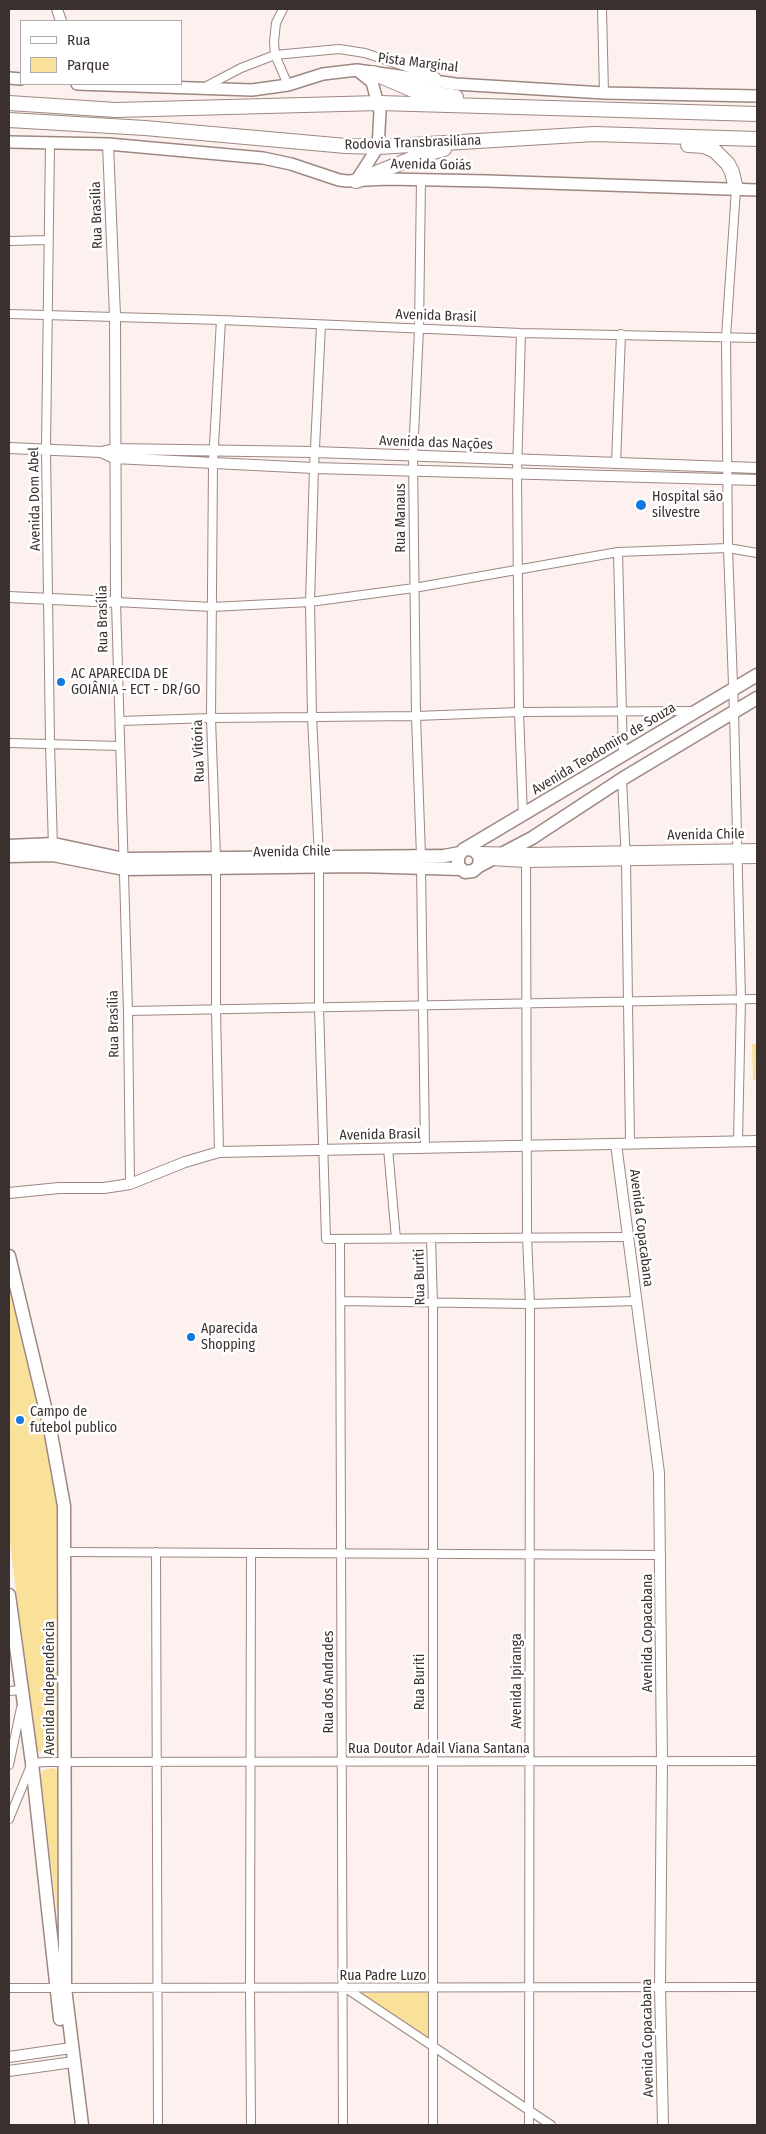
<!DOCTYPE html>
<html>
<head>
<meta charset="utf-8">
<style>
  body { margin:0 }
  #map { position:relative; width:766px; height:2134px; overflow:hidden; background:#fcf1ef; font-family:"Fira Sans Condensed",sans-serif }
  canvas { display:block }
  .frame { position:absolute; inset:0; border:10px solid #3a302e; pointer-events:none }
  .legend { position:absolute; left:20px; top:20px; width:162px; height:65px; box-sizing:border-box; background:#fff; border:1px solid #b0acab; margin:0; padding:6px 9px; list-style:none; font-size:15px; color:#3a302e }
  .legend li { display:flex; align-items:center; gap:10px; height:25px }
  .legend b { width:25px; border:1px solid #b0acab }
</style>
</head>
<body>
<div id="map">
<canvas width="766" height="2134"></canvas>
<div class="frame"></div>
<ul class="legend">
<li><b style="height:6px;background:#fff"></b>Rua</li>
<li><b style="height:14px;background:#f9e19a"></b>Parque</li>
</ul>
</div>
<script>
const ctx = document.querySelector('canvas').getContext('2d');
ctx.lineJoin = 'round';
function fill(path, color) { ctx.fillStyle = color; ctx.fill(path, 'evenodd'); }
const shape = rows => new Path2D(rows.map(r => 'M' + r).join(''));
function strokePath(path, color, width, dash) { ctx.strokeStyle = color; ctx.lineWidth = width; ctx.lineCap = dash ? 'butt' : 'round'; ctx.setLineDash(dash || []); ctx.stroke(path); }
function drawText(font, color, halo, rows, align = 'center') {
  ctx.font = font + ' "Fira Sans Condensed",sans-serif'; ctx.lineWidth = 5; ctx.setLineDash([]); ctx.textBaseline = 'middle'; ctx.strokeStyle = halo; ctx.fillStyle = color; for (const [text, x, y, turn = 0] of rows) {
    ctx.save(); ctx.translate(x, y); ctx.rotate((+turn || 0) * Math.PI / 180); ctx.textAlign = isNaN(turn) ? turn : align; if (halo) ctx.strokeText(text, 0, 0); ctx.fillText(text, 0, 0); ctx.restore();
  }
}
fill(shape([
  [752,1044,757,1044,757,1080,753,1080],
  [9,1267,59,1493,60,1751,50,1754,41,1753,36,1749,9,1535],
  [53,1768,60,1772,59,1928,40,1776,43,1770],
  [430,1992,429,2039,359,1993]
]), '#f9e19a');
const minor = shape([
  [283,9,276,23,274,42,275,55,288,85],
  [602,9,604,93],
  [205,87,241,68,275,55,339,49,365,53,436,77],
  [50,143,46,448,50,744,53,848],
  [736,189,726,337,728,548,734,712,741,999,738,1141],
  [9,241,48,240],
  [9,314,221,320,521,333,757,338],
  [521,333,517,473,519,712,523,816],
  [616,464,621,334],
  [618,552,623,756],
  [120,721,211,718,416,716,519,712,695,711],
  [9,743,120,746],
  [622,779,626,861,630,1143],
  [421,856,416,716,413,455,419,330,421,180],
  [319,857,312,717,310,602,314,468,321,325],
  [526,857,527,1237,530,1304,529,2125],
  [319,867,319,1007,326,1239,629,1237],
  [421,867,425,1147],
  [128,1011,757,999],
  [388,1148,396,1239],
  [219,1152,216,1009,216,858,211,718,213,463,221,320],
  [130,1184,128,1011,116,602,212,607,310,602,414,588,618,552,728,548,757,553],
  [340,1239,343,2125],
  [431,1239,433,1303,433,2125],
  [341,1301,530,1304,637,1301],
  [65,1552,661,1555],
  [156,1552,158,2125],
  [251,1553,250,1988,251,2125],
  [9,1691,21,1690],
  [9,1765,21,1708],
  [9,1819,32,1763,46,1762,757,1761],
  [9,1988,757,1987],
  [347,1989,551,2125]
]);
const tertiary = shape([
  [57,9,61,21],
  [9,448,101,452,114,449,315,452,757,468],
  [101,452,114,458,314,468,757,480],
  [9,597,116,602,115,316,108,144],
  [477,852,526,853,757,849],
  [490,860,526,862,757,858],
  [616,1144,659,1473,662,1761,660,1987,663,2125],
  [9,1193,59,1188,104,1188,130,1184,185,1162,219,1152,757,1141],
  [9,2057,71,2048],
  [9,2071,73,2062]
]);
const secondary = shape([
  [9,78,21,79],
  [77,84,252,90,288,85,323,74,357,70,455,84,604,93,757,96],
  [9,142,108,144,263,158,291,164,339,180,347,181,387,179,487,181,757,190],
  [356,181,378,147,380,112,372,82,358,71]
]);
const primary = shape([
  [9,846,54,844,124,859,444,856,460,853],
  [467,849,474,850,480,857,479,866,473,871,465,872,458,866,458,857,463,850,757,675],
  [9,856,53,855,124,869,359,866,461,869],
  [479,866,532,838,622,779,757,698],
  [9,1256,50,1428,64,1506,65,1988,82,2125],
  [9,1595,32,1763,60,2019]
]);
const motorway = shape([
  [373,73,413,90,456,97],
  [9,103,116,110,379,103,757,114],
  [9,120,145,128,346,146,378,147,594,134,757,139],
  [688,145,704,146,715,151,728,164,732,172,736,189],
  [356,181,416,157,444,149]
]);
strokePath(minor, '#9e8781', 10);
strokePath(tertiary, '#9e8781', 12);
strokePath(secondary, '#9e8781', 14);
strokePath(primary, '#9e8781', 15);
strokePath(motorway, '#9e8781', 16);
strokePath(minor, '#fff', 8);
strokePath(tertiary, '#fff', 10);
strokePath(secondary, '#fff', 11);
strokePath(primary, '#fff', 12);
strokePath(motorway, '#fff', 14);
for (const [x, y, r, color] of [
  [641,505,6,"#1178e0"],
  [61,682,5,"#1178e0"],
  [191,1337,5,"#1178e0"],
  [20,1420,5,"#1178e0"]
]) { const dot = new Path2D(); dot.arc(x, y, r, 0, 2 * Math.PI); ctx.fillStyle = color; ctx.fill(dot); strokePath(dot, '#fff', 2); }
drawText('14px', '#3a302e', '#fff', [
  ["Pista Marginal",418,63,7],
  ["Rodovia Transbrasiliana",413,143,-2],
  ["Avenida Goiás",431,165,1],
  ["Rua Brasília",97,215,-92],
  ["Avenida Brasil",436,316,2],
  ["Avenida das Nações",436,443,2],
  ["Avenida Dom Abel",35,499,-91],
  ["Rua Manaus",401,518,-90],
  ["Rua Brasília",103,619,-91],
  ["Avenida Teodomiro de Souza",604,749,-31],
  ["Rua Vitória",199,751,-92],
  ["Avenida Chile",706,835,-1],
  ["Avenida Chile",292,852,-1],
  ["Rua Brasília",114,1024,-91],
  ["Avenida Brasil",380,1135,-1],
  ["Avenida Copacabana",641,1228,83],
  ["Rua Buriti",420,1277,-91],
  ["Avenida Copacabana",648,1633,-90],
  ["Avenida Ipiranga",517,1681,-90],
  ["Rua dos Andrades",329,1682,-90],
  ["Rua Buriti",420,1682,-90],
  ["Avenida Independência",50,1688,-90],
  ["Rua Doutor Adail Viana Santana",439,1749],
  ["Rua Padre Luzo",383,1976],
  ["Avenida Copacabana",648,2038,-91]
]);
drawText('14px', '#3a302e', '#fff', [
  ["Hospital são",652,497],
  ["silvestre",652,513],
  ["AC APARECIDA DE",71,674],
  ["GOIÂNIA - ECT - DR/GO",71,690],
  ["Aparecida",201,1329],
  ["Shopping",201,1345],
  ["Campo de",30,1412],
  ["futebol publico",30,1428]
], 'left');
</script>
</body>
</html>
